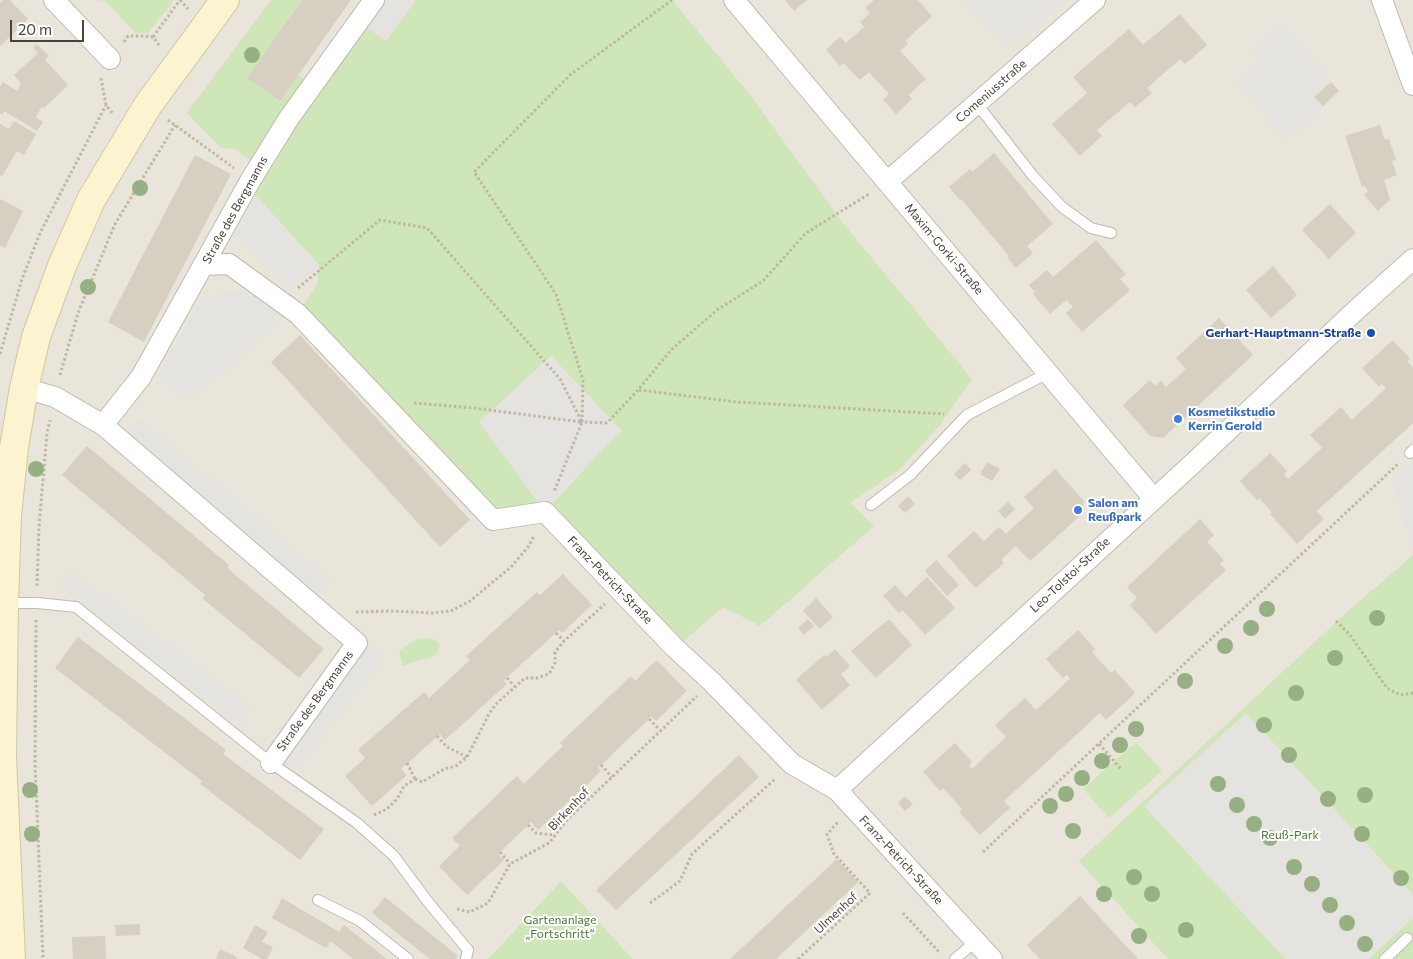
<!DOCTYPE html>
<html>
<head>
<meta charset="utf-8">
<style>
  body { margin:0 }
  #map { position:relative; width:1413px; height:959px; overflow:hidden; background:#f5f3ec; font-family:Commissioner,sans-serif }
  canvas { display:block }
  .scale { position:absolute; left:10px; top:20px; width:74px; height:22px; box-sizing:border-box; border:2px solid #49443a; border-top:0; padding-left:6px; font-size:15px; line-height:18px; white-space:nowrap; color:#49443a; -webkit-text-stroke:4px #fff; paint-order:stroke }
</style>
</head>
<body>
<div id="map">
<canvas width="1413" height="959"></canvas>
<div class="scale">20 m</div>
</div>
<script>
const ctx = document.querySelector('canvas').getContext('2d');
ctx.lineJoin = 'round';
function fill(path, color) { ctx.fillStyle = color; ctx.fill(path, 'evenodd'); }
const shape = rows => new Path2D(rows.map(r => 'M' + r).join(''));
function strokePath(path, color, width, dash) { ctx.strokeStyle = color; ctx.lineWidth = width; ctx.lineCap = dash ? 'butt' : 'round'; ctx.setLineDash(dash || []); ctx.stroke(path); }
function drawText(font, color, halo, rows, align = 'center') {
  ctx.font = font + ' Commissioner,sans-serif'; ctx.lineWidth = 4; ctx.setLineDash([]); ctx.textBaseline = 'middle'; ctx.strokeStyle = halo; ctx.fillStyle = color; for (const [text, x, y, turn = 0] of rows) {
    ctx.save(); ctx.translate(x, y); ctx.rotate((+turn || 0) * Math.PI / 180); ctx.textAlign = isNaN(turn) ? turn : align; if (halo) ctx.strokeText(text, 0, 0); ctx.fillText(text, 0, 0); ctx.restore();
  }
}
fill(shape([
  [0,0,1413,0,1413,959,633,959,561,881,486,959,0,959]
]), '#e9e5db');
fill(shape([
  [96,0,173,0,173,2,148,33,136,33,105,1],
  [271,0,302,0,247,78,280,101,298,75,307,81,252,161,235,149,221,148,187,113],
  [416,0,672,0,750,95,842,222,972,379,939,426,899,470,850,503,874,526,760,626,723,607,675,648,545,512,493,520,298,314,317,284,319,265,250,189,366,27,386,41],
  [551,356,595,402,606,446,479,422],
  [1413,555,1413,959,1168,959,1079,861,1346,613],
  [427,638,436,640,440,645,437,653,430,658,419,660,403,666,399,651,414,640],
  [1136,742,1162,771,1109,818,1083,789],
  [561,881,633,959,486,959,487,959]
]), '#cfe6b8');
fill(shape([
  [387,0,416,0,386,41,366,27],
  [962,0,1064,0,1007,50],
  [1282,24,1341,93,1286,140,1237,82,1261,61,1252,50],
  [250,189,319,265,291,290,226,225],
  [252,289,285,315,192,401,158,377,201,298],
  [551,356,622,431,606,446,545,512,479,422],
  [139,419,331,580,318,596,126,435],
  [1413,462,1413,549,1392,481],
  [70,570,252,708,241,724,59,586],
  [367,643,384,657,297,769,279,755],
  [1246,713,1413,894,1413,918,1369,959,1285,959,1144,806]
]), '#e4e3e0');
fill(shape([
  [3,0,10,0,28,19,0,46,0,3],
  [302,0,351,0,280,101,247,78],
  [785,0,807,0,794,11],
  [874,0,918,0,932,16,905,41,908,44,900,51,926,79,908,95,912,99,896,114,883,100,889,94,869,72,860,80,844,63,840,66,826,50,840,37,846,43,864,27,860,22,870,13,865,8],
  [1180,14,1207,45,1185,64,1180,59,1147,88,1152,93,1135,107,1130,102,1097,130,1102,136,1080,156,1052,124,1087,93,1073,77,1129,29,1143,45],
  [37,44,49,56,45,60,68,85,44,108,42,106,36,117,43,122,37,131,4,111,2,115,0,113,0,87,3,82,17,91,21,84,14,75,38,53,33,48],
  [1331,82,1339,91,1323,106,1314,97],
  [14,121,36,134,24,155,17,151,2,176,0,175,0,124,9,129],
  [1380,125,1385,140,1389,139,1396,160,1392,161,1397,175,1384,180,1390,200,1378,211,1364,195,1368,192,1365,186,1362,187,1345,136],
  [994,153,1053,224,1027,246,1033,253,1016,268,1007,257,1009,256,961,199,960,200,949,187,970,169,972,172],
  [195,155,231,174,144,342,108,322],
  [0,199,23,211,5,248,0,245],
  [1330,204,1356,233,1329,259,1302,230],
  [1096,240,1126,274,1120,279,1130,290,1082,332,1066,313,1073,307,1066,300,1050,314,1033,294,1035,292,1029,285,1047,270,1053,277],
  [1273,266,1297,295,1271,318,1246,290],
  [1219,318,1253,355,1163,438,1150,436,1123,405,1150,380,1155,386,1161,381,1166,387,1186,369,1176,358],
  [300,335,470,520,440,547,271,362],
  [1393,340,1410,359,1407,361,1413,368,1413,423,1317,511,1324,519,1297,544,1270,514,1272,512,1259,498,1257,500,1240,481,1270,453,1287,471,1284,474,1288,479,1322,448,1310,435,1341,407,1352,420,1386,388,1382,384,1379,387,1362,368],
  [87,446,229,565,227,568,324,649,299,678,202,598,205,595,62,475],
  [987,462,1000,469,992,481,980,474],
  [965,463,971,470,960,480,954,474],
  [1055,469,1084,501,1082,514,1030,561,1016,546,1001,560,1004,563,976,588,947,556,974,531,984,541,999,527,1006,534,1034,508,1024,497],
  [908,496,915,504,905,513,898,506],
  [1008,502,1015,509,1005,519,998,511],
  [1200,519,1214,535,1207,542,1224,560,1220,564,1226,570,1156,634,1130,605,1137,598,1127,587],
  [936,560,959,585,947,596,925,571],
  [563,574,592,605,562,633,559,630,504,680,507,684,445,740,440,734,401,769,407,775,372,806,345,776,365,758,358,750,424,692,429,698,470,660,466,656,537,592,540,595],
  [927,577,955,608,925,635,903,610,899,613,883,596,895,585,906,597],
  [816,598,833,617,820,629,803,611],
  [808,619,814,626,804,635,798,628],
  [889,619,912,645,876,678,851,651],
  [1078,630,1095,649,1092,652,1111,673,1115,670,1135,693,1106,720,1100,713,1004,801,1010,808,980,835,959,812,962,809,943,788,940,791,923,772,955,743,972,762,969,765,972,769,1006,737,995,725,1025,698,1036,710,1070,679,1067,675,1063,678,1046,659],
  [78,637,226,750,223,754,324,829,300,860,200,784,202,781,55,668],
  [835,649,850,666,841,674,850,685,822,710,796,680,824,655,826,657],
  [657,660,687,691,656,721,651,716,649,719,598,768,601,771,538,830,531,822,498,854,504,860,467,895,439,866,460,846,452,838,517,776,524,784,563,746,560,743,631,676,635,681],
  [739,755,759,777,616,910,596,890],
  [905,796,913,804,905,811,898,803],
  [837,859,858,882,776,959,730,959],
  [1080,896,1138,959,1040,959,1027,945],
  [385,897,458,956,456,959,430,959,372,913],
  [282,898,339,932,344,925,387,959,353,959,333,943,330,942,326,948,272,918],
  [140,924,140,935,116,936,115,925],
  [255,925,268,932,262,942,273,947,267,959,262,959,243,948],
  [105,936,106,959,73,959,72,937],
  [220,949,237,957,236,959,216,959]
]), '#d6cfc2');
const service = shape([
  [977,104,1033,176,1062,207,1091,228,1111,233],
  [1410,453,1413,450],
  [871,505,910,475,967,415,1048,373],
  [5,603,37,603,76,607,271,763,357,823,394,856,428,902,468,950,466,959],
  [318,900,360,921,408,959],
  [955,959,976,941],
  [1385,959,1407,938]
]);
const minor = shape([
  [54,0,110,59],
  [734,0,1154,499],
  [1382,0,1413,85],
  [887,182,1095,0],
  [204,265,229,264,298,314,493,520,545,512,675,648,712,682,792,764,837,790,992,959],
  [24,388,55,397,103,425,357,643,271,763],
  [103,425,141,377,250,181,289,118,374,0],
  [837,790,1189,467,1354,312,1413,259]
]);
const secondary = shape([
  [11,959,2,756,4,603,7,516,14,447,24,388,36,337,62,266,91,200,148,105,225,0]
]);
strokePath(service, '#c0bbaf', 12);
strokePath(minor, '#c0bbaf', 22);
strokePath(secondary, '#d2c79f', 30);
strokePath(shape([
  [180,0,188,9],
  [672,0,570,75,474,172,556,294,583,380,582,422,607,423,638,390,671,350,717,310,763,281,806,233,869,194],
  [153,37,180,0],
  [124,42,128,36,145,36,153,37,159,45],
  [101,78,106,105,113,114],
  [168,120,234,168],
  [298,288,380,220,427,228,560,379,582,422,554,492],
  [0,354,22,279,40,233,106,105],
  [60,375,78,313,115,224,175,125],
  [639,390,737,402,944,414],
  [414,403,474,408,581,422],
  [37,586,39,527,47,433,50,420],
  [356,612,391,611,431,613,451,611,470,601,511,567,528,547,534,536],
  [36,620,35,762,43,959],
  [1336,621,1350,635,1387,688,1400,695,1413,693],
  [556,633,564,641],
  [507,678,515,687],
  [649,719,661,731],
  [437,736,447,747,467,757],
  [1099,744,1122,770],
  [407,763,415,779],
  [601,765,612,777],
  [415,779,422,782,444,769,456,766,467,757,489,714,496,704,525,678,537,678,549,674,555,663,555,652,564,641,605,604],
  [374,815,387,809,397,799,404,786,415,779],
  [528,825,536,833,555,835],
  [500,852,510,864],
  [983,852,1398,464],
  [650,903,680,881,692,854,775,779],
  [457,909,470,912,488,903,510,864,549,843,567,820,697,696],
  [903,913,940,953],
  [798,959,870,893,834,854,827,834,838,822]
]), '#c1b7a1', 3, [2.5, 2.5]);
strokePath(service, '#fff', 10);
strokePath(minor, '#fff', 20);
strokePath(secondary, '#fcf3d0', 28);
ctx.fillStyle = '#96b084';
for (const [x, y] of [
  [252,55],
  [140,188],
  [88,287],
  [36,469],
  [1267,609],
  [1377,618],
  [1251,628],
  [1225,646],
  [1335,658],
  [1185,681],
  [1296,693],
  [1264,725],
  [1136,729],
  [1120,745],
  [1289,755],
  [1102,761],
  [1082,778],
  [1218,784],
  [30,790],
  [1066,794],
  [1365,795],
  [1328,799],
  [1237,805],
  [1050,806],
  [1254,824],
  [1073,831],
  [32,834],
  [1362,834],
  [1270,838],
  [1294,867],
  [1134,877],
  [1401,878],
  [1312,884],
  [1104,894],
  [1152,894],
  [1330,905],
  [1347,923],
  [1186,930],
  [1139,936],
  [1365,944]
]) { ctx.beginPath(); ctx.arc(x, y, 8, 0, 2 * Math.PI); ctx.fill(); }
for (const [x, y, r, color] of [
  [1371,333,5,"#1a4fb4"],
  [1178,419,5,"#3f7fe0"],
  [1078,510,5,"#3f7fe0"]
]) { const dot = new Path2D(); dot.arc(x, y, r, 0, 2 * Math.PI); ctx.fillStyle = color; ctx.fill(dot); strokePath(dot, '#fff', 2); }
drawText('12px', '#49443a', '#fff', [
  ["Comeniusstraße",991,91,-41],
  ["Straße des Bergmanns",235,210,-61],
  ["Maxim-Gorki-Straße",944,249,50],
  ["Leo-Tolstoi-Straße",1070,575,-43],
  ["Franz-Petrich-Straße",610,580,46],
  ["Straße des Bergmanns",315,701,-54],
  ["Birkenhof",569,809,-47],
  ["Franz-Petrich-Straße",901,860,47],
  ["Ulmenhof",836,913,-43]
]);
drawText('bold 12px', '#164399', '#fff', [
  ["Gerhart-Hauptmann-Straße",1361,333]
], 'right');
drawText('bold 12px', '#366cbe', '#fff', [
  ["Kosmetikstudio",1188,412],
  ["Kerrin Gerold",1188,426],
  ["Salon am",1088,503],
  ["Reußpark",1088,517]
], 'left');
drawText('12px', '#48792f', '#fff', [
  ["Reuß-Park",1290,835],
  ["Gartenanlage",560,920],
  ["„Fortschritt“",560,934]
]);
</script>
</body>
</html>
